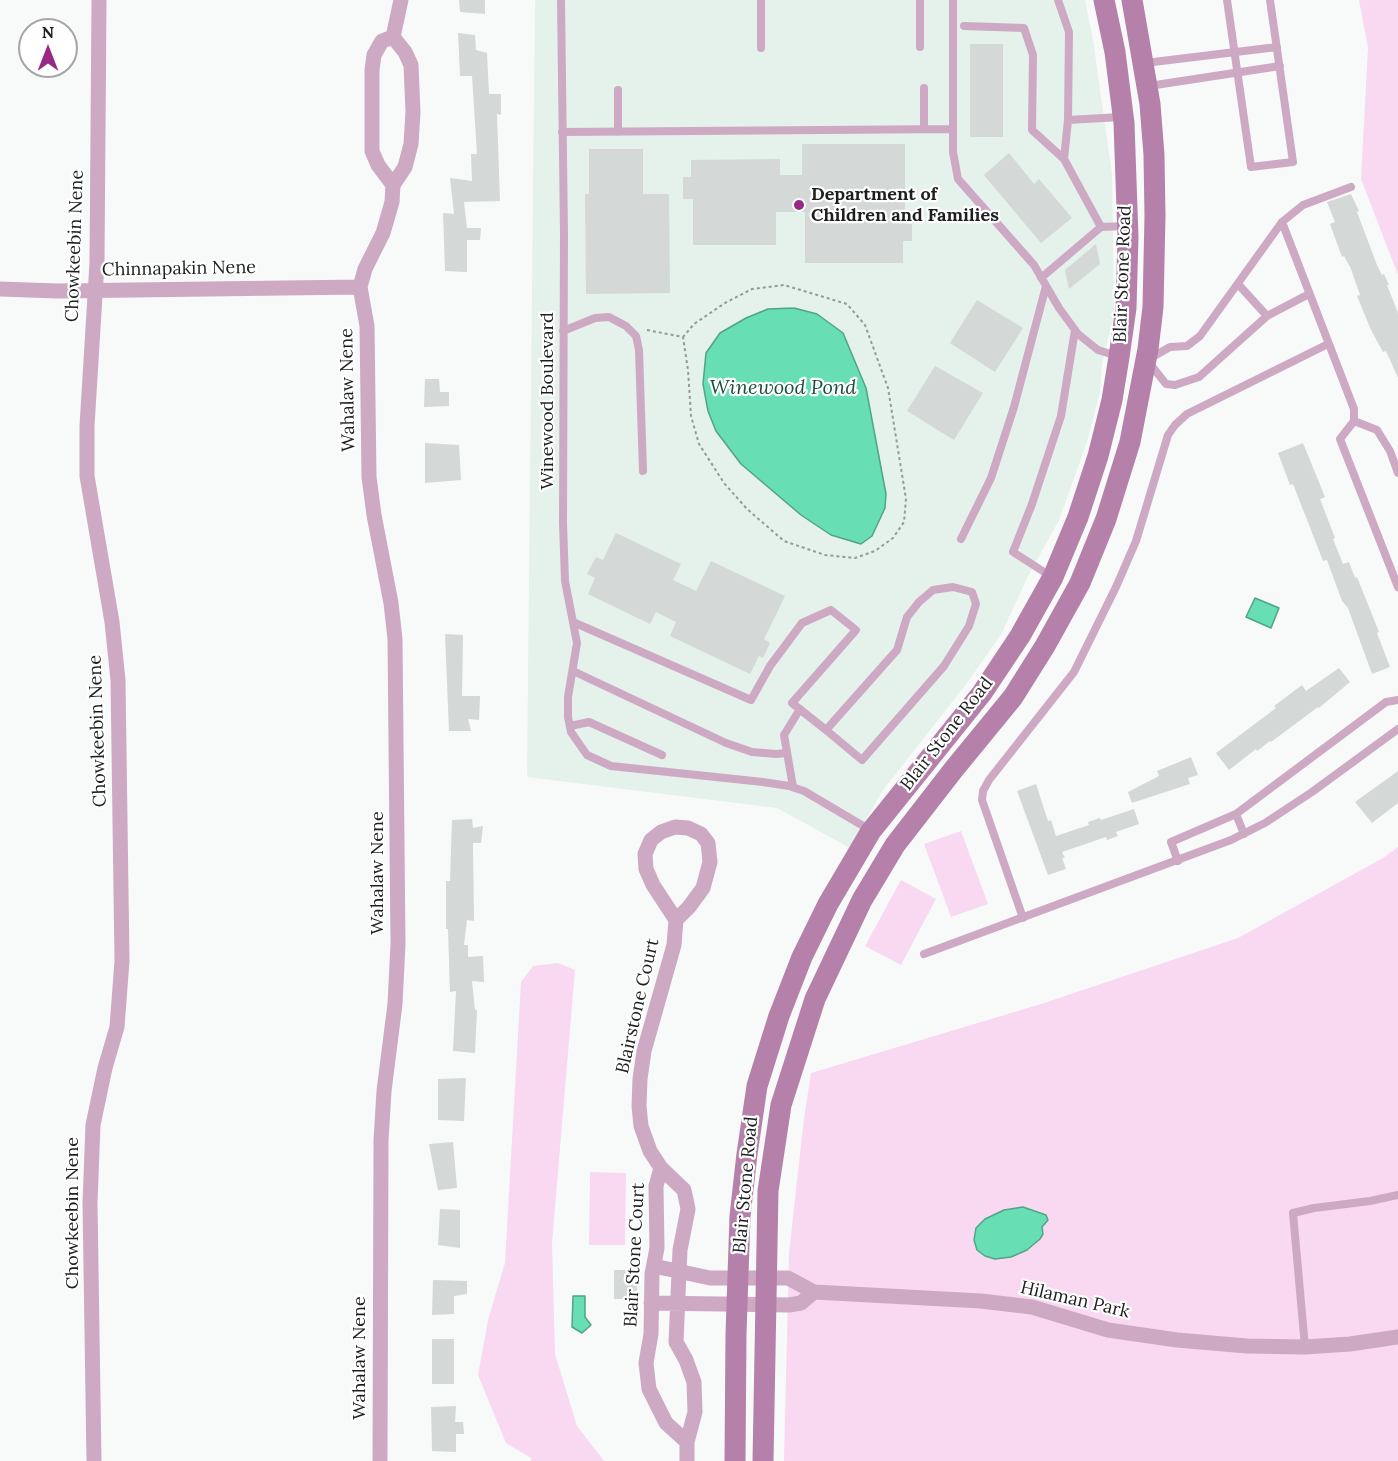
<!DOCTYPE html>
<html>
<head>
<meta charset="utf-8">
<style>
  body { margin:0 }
  #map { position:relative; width:1398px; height:1461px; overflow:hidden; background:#f7faf9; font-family:Lora,serif }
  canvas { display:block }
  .north { position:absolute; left:18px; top:18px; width:60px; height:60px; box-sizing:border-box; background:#fff; border:2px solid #a5a5a5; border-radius:50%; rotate:0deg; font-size:16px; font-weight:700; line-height:24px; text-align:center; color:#1d1e1e }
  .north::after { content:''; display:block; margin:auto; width:21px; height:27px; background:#972888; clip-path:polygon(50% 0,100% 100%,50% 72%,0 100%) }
</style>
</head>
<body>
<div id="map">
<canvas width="1398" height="1461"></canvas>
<div class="north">N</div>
</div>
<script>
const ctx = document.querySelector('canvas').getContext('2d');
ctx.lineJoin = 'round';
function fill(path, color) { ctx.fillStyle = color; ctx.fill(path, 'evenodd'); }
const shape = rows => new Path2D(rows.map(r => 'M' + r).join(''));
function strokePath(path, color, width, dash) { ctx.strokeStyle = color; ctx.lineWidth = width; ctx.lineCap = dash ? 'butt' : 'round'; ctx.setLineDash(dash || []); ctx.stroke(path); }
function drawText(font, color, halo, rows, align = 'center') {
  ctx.font = font + ' Lora,serif'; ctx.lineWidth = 4.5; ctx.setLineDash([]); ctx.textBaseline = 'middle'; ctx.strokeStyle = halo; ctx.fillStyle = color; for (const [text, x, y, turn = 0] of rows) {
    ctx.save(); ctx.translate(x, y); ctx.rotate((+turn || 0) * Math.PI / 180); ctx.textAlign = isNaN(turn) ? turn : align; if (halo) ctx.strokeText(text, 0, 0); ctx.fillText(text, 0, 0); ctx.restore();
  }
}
fill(shape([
  [535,0,1085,0,1093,40,1112,174,1114,315,1102,364,1100,392,1087,442,1059,520,1027,578,1002,633,967,683,883,790,850,848,777,808,527,777]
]), '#e5f1eb');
fill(shape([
  [1359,0,1398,0,1398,275,1361,179,1368,48],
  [961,831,988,904,951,917,924,844],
  [1398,847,1398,1461,784,1461,789,1253,804,1118,811,1073,1041,1004,1238,938,1383,858],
  [901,880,936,899,901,965,865,946],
  [558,963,575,970,552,1243,555,1354,577,1426,604,1461,531,1461,531,1458,506,1443,478,1375,488,1320,505,1263,521,982,533,966],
  [590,1172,626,1173,625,1245,589,1245]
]), '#f8d9f1');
const water = shape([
  [794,308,817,314,843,333,866,388,886,494,885,508,872,536,861,544,831,535,801,515,741,464,716,431,708,411,703,384,706,353,720,333,746,318,768,309,794,308],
  [1255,598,1279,608,1271,628,1246,617,1255,598],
  [1023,1207,1046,1215,1048,1220,1042,1227,1043,1234,1040,1239,1027,1250,1011,1257,995,1259,985,1256,977,1250,974,1240,976,1228,985,1219,1004,1210,1023,1207],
  [573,1296,585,1296,585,1317,591,1325,582,1333,572,1327,573,1296]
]);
fill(water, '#67deb3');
strokePath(water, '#51a486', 1.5);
fill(shape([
  [459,0,485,0,485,14,460,12],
  [458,33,475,35,476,50,487,53,489,94,501,94,501,115,497,114,500,201,464,202,467,228,481,228,480,240,467,240,467,272,445,271,443,213,454,214,450,178,472,181,471,154,477,154,472,76,460,76],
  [970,44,1003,44,1003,137,970,137],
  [802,144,905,144,905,223,912,224,912,241,903,241,903,263,805,263,805,212,776,212,776,245,693,245,693,199,683,199,683,177,691,177,691,160,780,159,780,175,802,175],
  [589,149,643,149,643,194,669,194,670,293,586,294,585,194,589,194],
  [1009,153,1034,184,1039,179,1072,218,1041,243,984,175],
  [1351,194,1359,211,1357,212,1377,265,1382,275,1384,274,1389,285,1387,285,1398,313,1398,378,1386,351,1383,352,1371,330,1357,296,1360,295,1351,269,1344,256,1342,257,1330,224,1335,222,1327,202],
  [1096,244,1100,264,1069,289,1065,270],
  [977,300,1023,328,995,372,950,343],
  [935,366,983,393,954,440,907,411],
  [425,379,439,379,440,392,449,392,449,406,424,407],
  [425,443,459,445,461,480,425,483],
  [1303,443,1325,497,1320,499,1335,538,1333,539,1343,564,1349,562,1355,578,1357,577,1379,632,1377,633,1390,667,1372,674,1348,608,1342,601,1327,560,1323,561,1293,484,1290,485,1278,453],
  [616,533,681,564,673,580,696,591,711,561,785,596,764,639,770,643,763,658,759,656,750,674,670,636,676,622,656,612,650,624,588,594,595,578,587,574,596,557,603,560],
  [445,634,463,635,462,696,480,696,479,720,468,719,471,731,449,731],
  [1339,668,1350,682,1319,708,1318,707,1271,742,1270,741,1257,751,1256,749,1229,770,1216,753,1276,708,1274,706,1302,685,1306,691],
  [1191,757,1198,775,1188,778,1190,784,1132,803,1128,792,1159,776,1157,771],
  [1398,771,1398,803,1372,823,1355,802],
  [1036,784,1048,821,1051,820,1056,836,1089,825,1088,822,1100,818,1101,820,1134,809,1139,824,1116,832,1118,836,1107,840,1106,837,1062,852,1065,858,1062,858,1066,869,1048,875,1017,791],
  [472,819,473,828,483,826,481,843,473,843,474,921,467,920,464,945,468,945,468,957,483,956,484,982,472,981,475,1010,477,1010,475,1053,453,1051,456,991,450,992,448,929,446,929,446,881,450,881,452,820],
  [466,1078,464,1121,438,1120,438,1079],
  [453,1142,457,1188,438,1190,429,1144],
  [440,1209,460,1210,460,1248,438,1245],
  [614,1270,637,1270,637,1299,614,1299],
  [433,1280,467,1281,467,1294,454,1296,454,1314,432,1315],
  [432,1339,454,1339,454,1384,432,1384],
  [456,1406,455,1422,463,1422,464,1434,456,1434,456,1452,432,1451,431,1407]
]), '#d4d8d6');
strokePath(shape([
  [647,330,683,337,688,370,691,416,699,444,724,483,747,509,784,541,825,555,855,558,875,551,893,538,904,522,906,499,888,388,865,325,847,304,784,285,752,289,725,303,694,324,683,337]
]), '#969898', 2, [3, 3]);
strokePath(shape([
  [561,0,564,234,563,523,565,581,577,643,568,697,568,717,571,732,587,755,611,766,763,782,789,786,804,791,870,830],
  [953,0,953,152,958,179,1034,265,1059,308,1078,334,1098,350,1117,356],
  [1058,0,1069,32,1068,120,1064,159,1101,227],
  [1227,0,1251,167,1293,162,1270,0],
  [964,26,1024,28,1033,55,1032,130,1064,159],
  [920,47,920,0],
  [761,48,761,0],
  [1145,63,1277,47],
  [1149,86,1280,66],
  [924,88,924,129],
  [618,90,618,132],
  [1068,120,1121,117],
  [562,132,952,129],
  [1282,222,1354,409,1354,421,1340,439,1398,587],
  [1041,278,1101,227,1126,226],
  [1238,284,1267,316],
  [1309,294,1267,316,1199,377,1175,385,1166,384,1147,360,1170,347,1187,346,1200,336,1282,222,1303,205,1351,187],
  [563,331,595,318,609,317,626,326,636,336,639,350,643,471],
  [1354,421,1377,430,1390,451,1398,473],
  [961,539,991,478,1014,407,1046,286],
  [1052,577,1013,552,1032,504,1061,416,1075,330],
  [573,622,751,700,770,666,802,623,831,610,856,630,792,703,826,730,862,760,944,666,969,626,976,604,972,592,953,587,933,590,919,602,907,617,897,650,826,730],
  [573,671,726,743,752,752,776,754,787,753],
  [570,726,589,722,662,755],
  [793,787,784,735,800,709],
  [1236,814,1244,834],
  [1178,861,1171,842,1236,814,1386,702,1398,700],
  [1023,918,982,800,983,791,989,780,1074,672,1116,587,1136,541,1168,435,1175,425,1187,414,1328,344],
  [924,954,1231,840,1265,823,1312,792,1398,729],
  [1305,1347,1293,1213,1314,1208,1370,1201,1398,1195]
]), '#cda9c4', 8);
strokePath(shape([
  [393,37,382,41,374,55,372,70,372,151,378,165,393,185],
  [393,37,401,0],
  [0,289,57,291,360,287],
  [676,920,653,885,646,869,645,854,651,840,661,832,675,827,688,828,701,834,708,843,710,862,703,888,689,907,676,920,674,945,644,1051,640,1079,639,1106,641,1126,650,1151,661,1168,684,1190,688,1209,680,1250,676,1342,686,1360,694,1382,695,1412,687,1442,687,1461],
  [661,1168,656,1186,657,1248,652,1274,651,1334,646,1363,649,1389,666,1423,687,1442],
  [654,1266,710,1278,788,1278,814,1292,981,1301,1032,1307,1108,1330,1177,1340,1247,1346,1305,1347,1350,1344,1398,1337],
  [651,1303,789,1305,801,1303,814,1292],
  [94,1461,90,1203,93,1125,105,1068,117,1027,122,961,118,680,112,622,87,476,87,426,97,263,99,0],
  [380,1461,381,1141,384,1091,395,1004,398,944,395,639,391,603,374,515,369,477,367,326,360,287,365,269,383,233,392,202,393,185,405,167,411,144,413,112,411,65,405,52,393,37]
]), '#cda9c4', 15);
strokePath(shape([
  [735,1461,736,1334,740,1216,747,1154,757,1086,779,1016,802,957,828,904,871,831,982,693,1020,636,1053,577,1078,517,1098,456,1112,400,1119,357,1126,308,1128,237,1124,123,1115,52,1104,0],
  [763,1461,768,1191,781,1105,815,999,862,900,895,845,954,769,1013,697,1045,646,1080,583,1106,519,1130,442,1148,349,1153,307,1155,216,1154,155,1150,104,1132,0]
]), '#b581aa', 21);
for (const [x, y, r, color] of [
  [799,205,6,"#972888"]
]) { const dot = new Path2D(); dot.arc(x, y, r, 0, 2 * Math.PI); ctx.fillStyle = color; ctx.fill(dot); strokePath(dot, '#fff', 2); }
drawText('bold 18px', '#1d1e1e', '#fff', [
  ["Department of",811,195],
  ["Children and Families",811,216]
], 'left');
drawText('18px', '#1d1e1e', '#fff', [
  ["Chowkeebin Nene",75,246,-88],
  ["Chinnapakin Nene",179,269,-1],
  ["Blair Stone Road",1123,274,-88],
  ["Wahalaw Nene",348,390,-91],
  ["Winewood Boulevard",548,401,-90],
  ["Chowkeebin Nene",98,731,-92],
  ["Blair Stone Road",947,734,-52],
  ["Wahalaw Nene",378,873,-90],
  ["Blairstone Court",638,1006,-77],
  ["Blair Stone Road",746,1185,-85],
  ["Chowkeebin Nene",73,1213,-90],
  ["Blair Stone Court",635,1255,-87],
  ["Hilaman Park",1075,1300,13],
  ["Wahalaw Nene",360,1358,-90]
]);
drawText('italic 20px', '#1c4e3c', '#fff', [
  ["Winewood Pond",783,388]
]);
</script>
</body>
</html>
